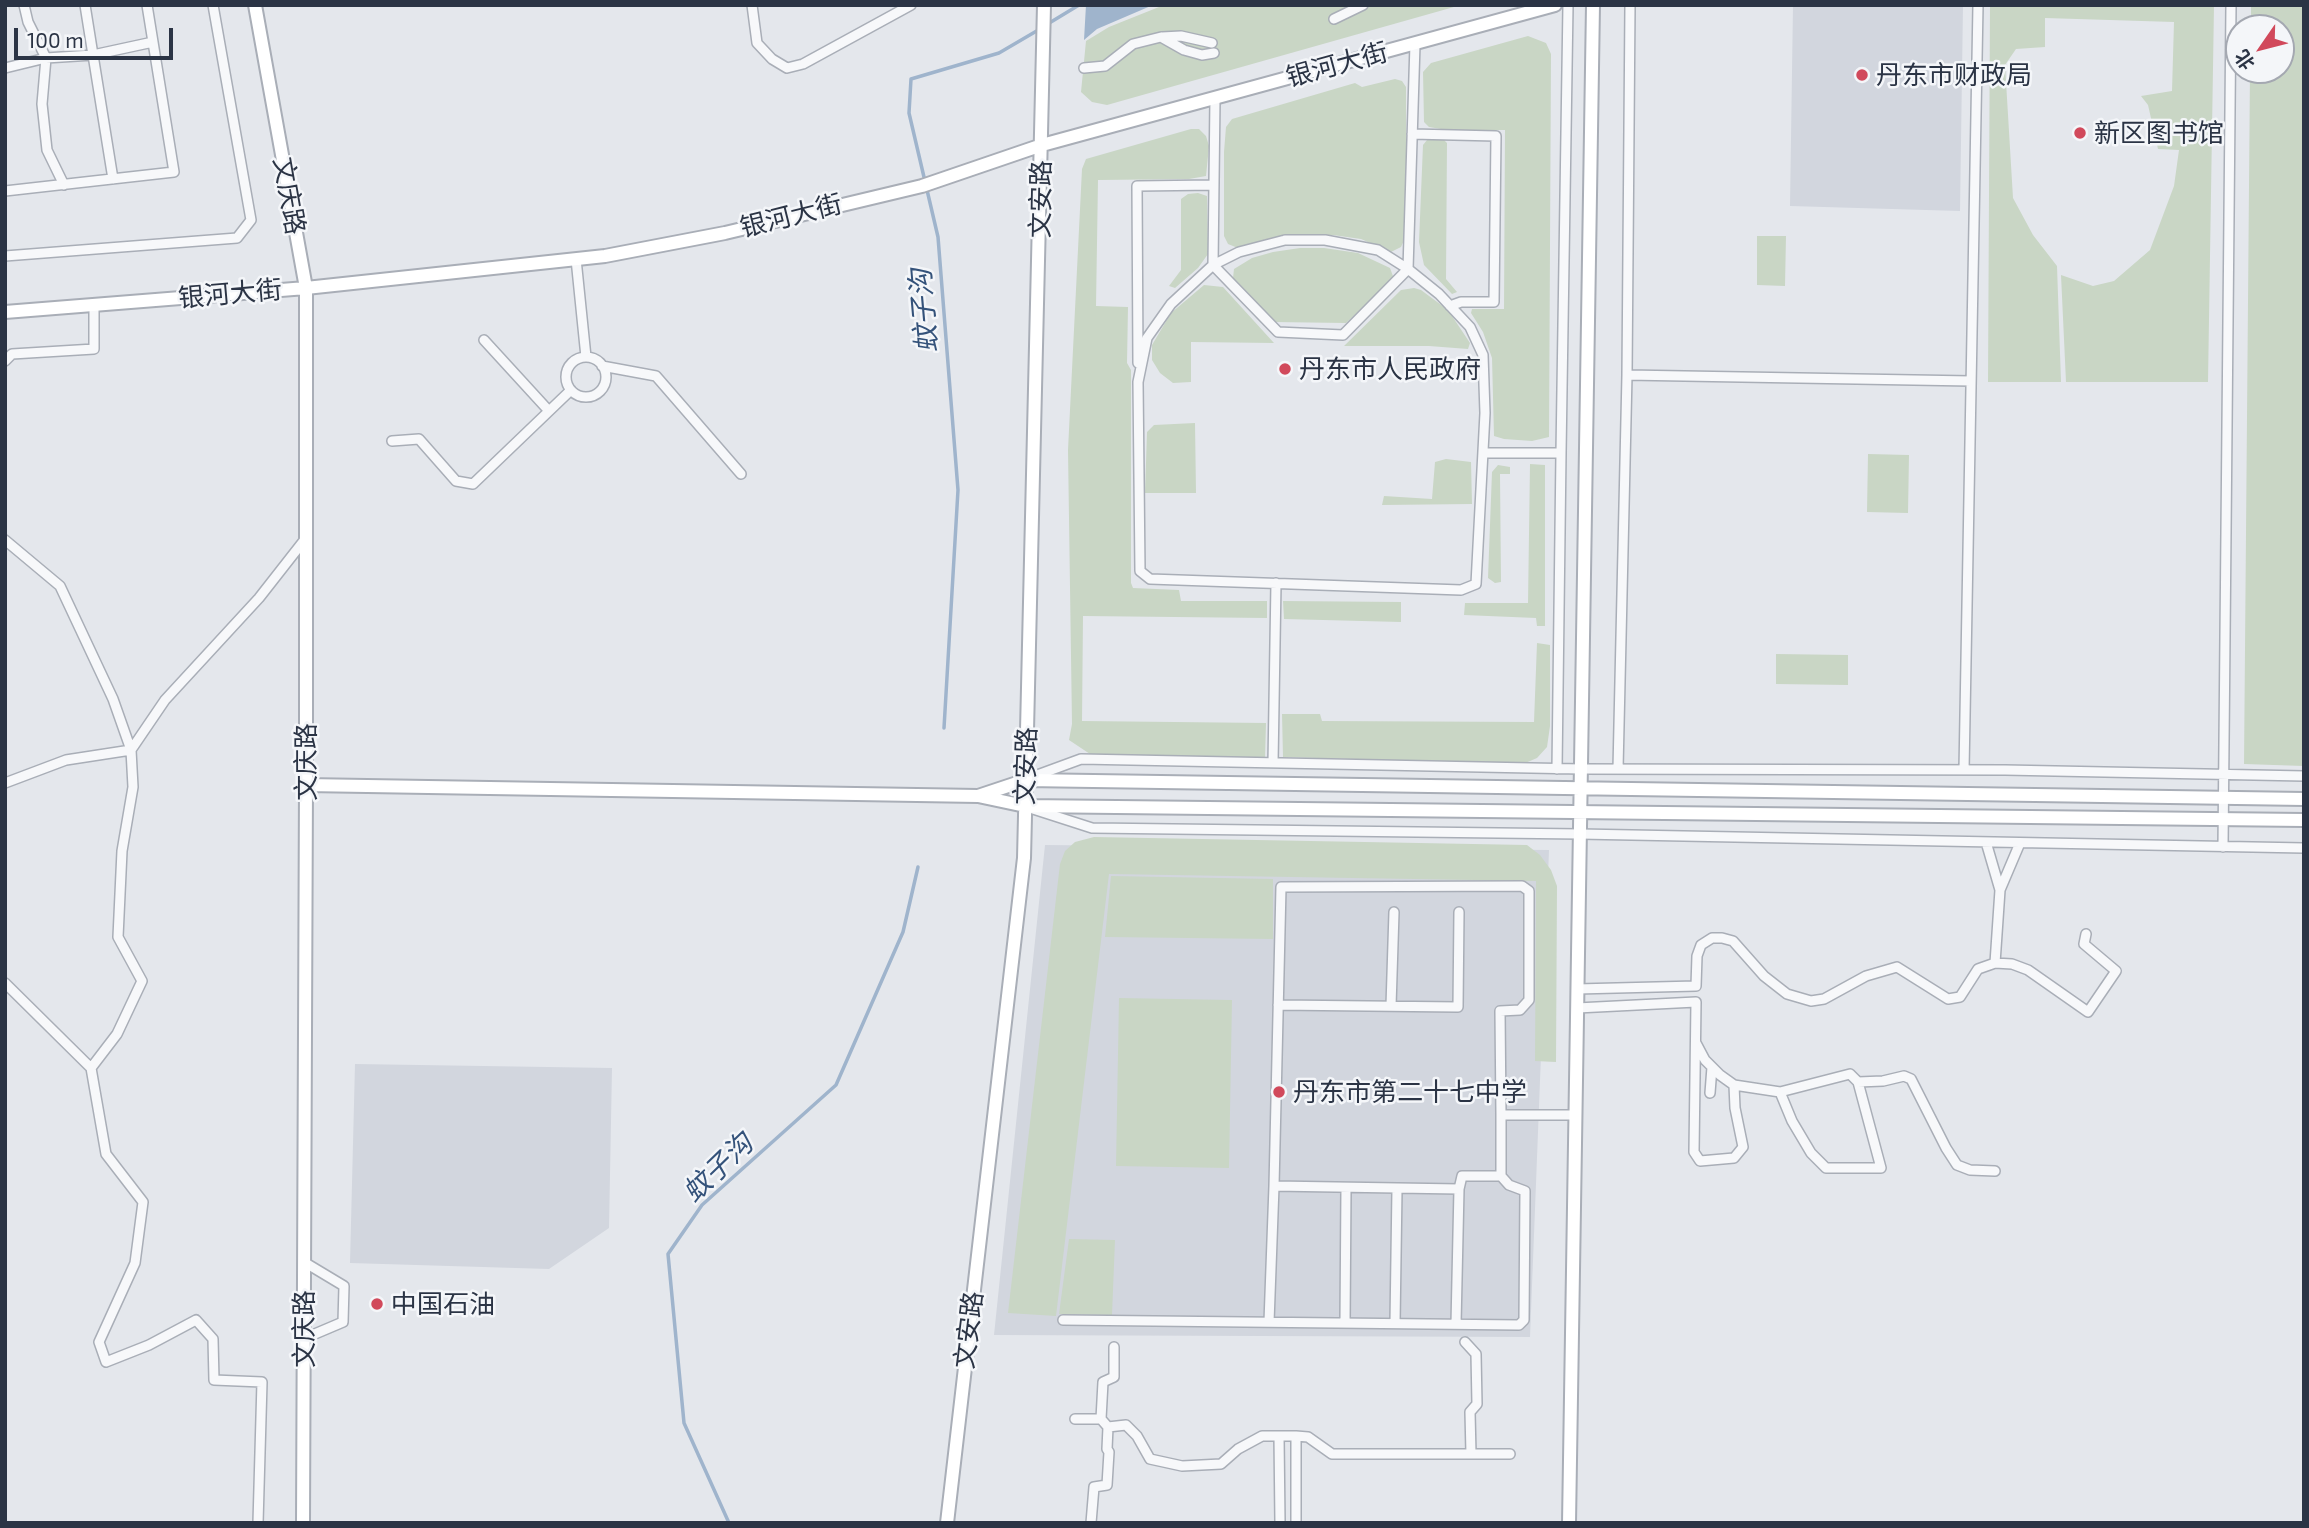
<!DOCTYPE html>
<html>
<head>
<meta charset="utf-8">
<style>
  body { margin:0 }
  #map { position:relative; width:2309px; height:1528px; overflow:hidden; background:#e4e7ec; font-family:"Exo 2","Noto Sans SC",sans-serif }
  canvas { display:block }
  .frame { position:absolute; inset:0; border:7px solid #2b3445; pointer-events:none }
  .north { position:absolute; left:2225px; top:14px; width:70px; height:70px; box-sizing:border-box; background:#f4f6f9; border:2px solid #a4a8b1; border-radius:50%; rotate:235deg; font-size:19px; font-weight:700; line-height:28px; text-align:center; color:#2b3445 }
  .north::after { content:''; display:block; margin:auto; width:24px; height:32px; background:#d1495b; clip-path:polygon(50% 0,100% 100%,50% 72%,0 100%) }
  .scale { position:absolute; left:14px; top:28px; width:159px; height:32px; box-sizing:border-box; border:4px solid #2b3445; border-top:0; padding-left:9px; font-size:21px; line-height:24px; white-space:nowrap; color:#2b3445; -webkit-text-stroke:5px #f4f6f9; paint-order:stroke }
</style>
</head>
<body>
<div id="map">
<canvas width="2309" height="1528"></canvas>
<div class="frame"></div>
<div class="north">北</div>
<div class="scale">100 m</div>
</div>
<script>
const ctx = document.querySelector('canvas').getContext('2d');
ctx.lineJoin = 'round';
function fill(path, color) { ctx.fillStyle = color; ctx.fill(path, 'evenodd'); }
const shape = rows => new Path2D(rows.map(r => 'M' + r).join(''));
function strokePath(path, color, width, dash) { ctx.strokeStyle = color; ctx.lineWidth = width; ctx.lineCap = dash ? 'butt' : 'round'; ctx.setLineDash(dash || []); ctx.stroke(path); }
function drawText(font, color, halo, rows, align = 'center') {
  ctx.font = font + ' "Exo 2","Noto Sans SC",sans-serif'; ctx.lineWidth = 5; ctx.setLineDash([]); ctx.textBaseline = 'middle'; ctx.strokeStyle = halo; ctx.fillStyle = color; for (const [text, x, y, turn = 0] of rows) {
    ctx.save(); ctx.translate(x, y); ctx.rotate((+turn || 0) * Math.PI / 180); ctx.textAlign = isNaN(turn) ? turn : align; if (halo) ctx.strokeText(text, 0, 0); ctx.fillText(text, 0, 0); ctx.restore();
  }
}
fill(shape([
  [1793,5,1963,5,1960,211,1790,206],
  [1045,845,1549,850,1530,1337,994,1335],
  [355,1064,612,1068,609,1228,549,1269,350,1263]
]), '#d2d6de');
fill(shape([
  [1164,5,1461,5,1107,105,1092,102,1081,92,1086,41,1109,27],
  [1990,5,2214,5,2208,382,2066,382,2061,275,2093,286,2114,281,2150,250,2174,186,2179,150,2158,149,2148,105,2141,96,2172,91,2174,22,2045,18,2045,47,2016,49,2005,65,2013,198,2033,235,2057,266,2061,382,1988,382],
  [2251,5,2304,5,2304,766,2244,764,2250,70,2281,70,2281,28,2251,28],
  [1528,36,1546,43,1551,54,1549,437,1532,441,1504,439,1494,436,1492,358,1483,332,1471,313,1472,309,1504,309,1505,130,1447,130,1429,127,1424,122,1423,72,1431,63],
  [1395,79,1402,81,1406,87,1406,236,1401,247,1391,252,1361,239,1333,235,1303,235,1267,239,1238,248,1228,244,1224,236,1224,152,1226,127,1232,119,1355,83,1362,87],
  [1191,129,1199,129,1206,136,1209,146,1206,176,1189,179,1098,180,1096,306,1128,307,1127,363,1131,370,1131,583,1133,588,1179,590,1181,601,1267,601,1267,618,1083,616,1082,721,1266,723,1265,759,1090,754,1069,740,1072,724,1068,450,1082,169,1086,159],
  [1427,140,1444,140,1447,143,1446,279,1457,292,1452,294,1424,265,1419,242,1423,145],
  [1198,193,1207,196,1208,254,1198,268,1175,288,1169,286,1181,270,1181,199,1188,194],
  [1757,236,1786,236,1785,286,1757,285],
  [1300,248,1324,248,1358,253,1390,268,1394,279,1346,323,1273,322,1236,284,1233,278,1234,269,1252,258,1273,252],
  [1204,285,1223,287,1274,343,1191,342,1191,382,1173,383,1160,373,1152,360,1152,345,1171,313],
  [1414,288,1421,290,1448,310,1470,343,1468,349,1429,346,1344,346,1401,290],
  [1195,423,1196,493,1145,493,1147,432,1154,425],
  [1868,454,1909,455,1908,513,1867,512],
  [1446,459,1471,462,1472,504,1382,505,1384,496,1432,499,1435,462],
  [1530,464,1545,465,1545,626,1537,626,1536,618,1464,615,1465,603,1528,603],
  [1498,465,1510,467,1510,474,1500,474,1501,582,1495,583,1488,578,1492,472],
  [1283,601,1401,602,1401,622,1284,619],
  [1537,643,1550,645,1550,726,1547,747,1537,758,1523,764,1283,757,1282,714,1320,714,1322,721,1534,722],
  [1776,654,1848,655,1848,685,1776,684],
  [1094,837,1527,845,1540,855,1551,870,1557,886,1556,1062,1535,1061,1536,881,1109,874,1056,1316,1008,1313,1060,864,1065,851,1075,842],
  [1111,876,1273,879,1273,939,1105,937],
  [1119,998,1232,1000,1229,1168,1116,1166],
  [1069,1239,1115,1240,1112,1315,1059,1314]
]), '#c9d6c5');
fill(shape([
  [1086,5,1153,5,1097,29,1084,40]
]), '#9fb4cc');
strokePath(shape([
  [1046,25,1079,5],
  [944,728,958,490,938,237,909,113,911,79,999,53,1040,29],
  [729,1523,684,1423,668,1254,702,1205,836,1085,903,932,918,867]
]), '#9fb4cc', 3.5);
const street = shape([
  [24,5,28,22,46,58,42,104,47,150,64,185],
  [85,5,93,55,153,42],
  [752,5,757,43,772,59,787,68,803,64,911,5],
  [1334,19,1363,5],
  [1162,37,1181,36,1212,43],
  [5,68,46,58,93,55,113,179],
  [1084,68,1105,66,1133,44,1161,37,1184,50,1202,55,1214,53],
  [1215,98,1213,265,1171,304,1147,338,1138,382,1140,571,1150,579,1461,590,1476,584,1485,413,1483,355,1470,327,1439,294,1408,269,1415,44],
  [1412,134,1496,136,1494,302,1461,302,1450,306],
  [5,191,174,172,147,5],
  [1285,240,1325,240,1378,250,1408,269,1343,335,1278,332,1213,265,1239,252,1285,240],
  [5,256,237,238,251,220,213,5],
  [576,259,586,357],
  [484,340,549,411],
  '566 377a20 20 0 1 1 40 0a20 20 0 1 1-40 0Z',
  [5,361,12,354,94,349,94,305],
  [1138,363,1137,186,1214,185],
  [602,366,656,376,741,474],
  [1627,375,1971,381],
  [392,441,419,439,456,481,473,484,571,390],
  [1483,453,1561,453,1557,769],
  [1561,453,1568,5],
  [5,540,60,586,113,699,131,750,165,700,259,598,306,538],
  [1273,763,1276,583],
  [1618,769,1627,375,1630,5],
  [1964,770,1978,5],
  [1032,777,1081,759,1581,769,2005,770,2304,776],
  [5,783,66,760,131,750,133,787,122,851,118,937,142,981,117,1034,91,1068],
  [1033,809,1092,828,1580,834,2304,848],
  [2223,847,2231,5],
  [2000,890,2020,843],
  [1995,963,2012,964,2028,970,2088,1012,2116,971,2084,944,2086,934],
  [5,983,91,1068,106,1154,143,1202,135,1263,99,1342,106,1362,149,1345,196,1320,213,1339,214,1380,262,1382,258,1523],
  [1577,989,1696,986,1697,956,1701,945,1712,938,1722,938,1733,941,1764,976,1787,994,1811,1001,1824,999,1866,976,1897,967,1948,999,1960,997,1978,969,1995,963,2000,890,1986,842],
  [1278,1005,1458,1007,1459,912],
  [1391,1006,1394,912],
  [1577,1008,1696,1002,1694,1152,1700,1161,1734,1158,1743,1147,1735,1108,1734,1085,1780,1092,1792,1121,1811,1153,1826,1168,1881,1168,1858,1082,1883,1081,1904,1076,1911,1079,1946,1148,1957,1165,1970,1170,1995,1171],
  [1696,1043,1705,1060,1720,1075,1734,1085],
  [1780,1092,1850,1074,1858,1082],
  [1710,1093,1712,1067],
  [1501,1115,1501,1176],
  [1063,1320,1519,1325,1524,1320,1525,1191,1509,1185,1501,1176,1462,1176,1459,1189,1274,1186,1281,887,1522,886,1529,891,1529,1000,1520,1010,1500,1011,1501,1115,1575,1115],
  [1269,1322,1274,1186],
  [1345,1323,1346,1188],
  [1395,1323,1397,1189],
  [1456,1324,1459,1189],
  [303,1339,343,1322,344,1286,304,1262],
  [1465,1342,1476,1354,1477,1404,1470,1412,1471,1454],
  [1075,1419,1101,1419,1108,1427,1126,1425,1137,1436,1150,1459,1182,1466,1221,1464,1238,1449,1262,1436,1279,1436],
  [1101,1419,1103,1382,1114,1377,1114,1347],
  [1091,1523,1094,1487,1107,1485,1109,1452,1107,1449,1108,1427],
  [1280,1523,1279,1436,1296,1436],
  [1296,1523,1296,1436,1308,1437,1332,1454,1510,1454]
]);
const secondary = shape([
  [255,5,306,288,306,785,303,1523],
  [5,312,306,288,605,256,725,233,922,186,1042,145,1555,5],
  [306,785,978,796],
  [2304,799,1026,780,978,796,1025,806,2304,820],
  [947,1523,1024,858,1044,5],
  [1569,1523,1593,5]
]);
strokePath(street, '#a9aeb7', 12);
strokePath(secondary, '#a9aeb7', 16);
strokePath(street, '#f7f8fa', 9);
strokePath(secondary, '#fff', 12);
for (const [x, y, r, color] of [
  [1862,75,7,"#d1495b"],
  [2080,133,7,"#d1495b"],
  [1285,369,7,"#d1495b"],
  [1279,1092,7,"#d1495b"],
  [377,1304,7,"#d1495b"]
]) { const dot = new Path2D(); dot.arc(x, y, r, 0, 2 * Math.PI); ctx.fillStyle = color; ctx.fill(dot); strokePath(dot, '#f4f6f9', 2.5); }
drawText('26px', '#2b3445', '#f4f6f9', [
  ["银河大街",1337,65,-15],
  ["文庆路",289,196,80],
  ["文安路",1041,199,-89],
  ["银河大街",791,216,-14],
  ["银河大街",230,294,-5],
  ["文庆路",306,762,-90],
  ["文安路",1026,766,-88],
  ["文庆路",304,1329,-90],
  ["文安路",969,1330,-83]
]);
drawText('26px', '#2b3445', '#f4f6f9', [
  ["丹东市财政局",1876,75],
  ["新区图书馆",2094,133],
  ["丹东市人民政府",1299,369],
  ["丹东市第二十七中学",1293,1092],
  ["中国石油",391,1304]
], 'left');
drawText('italic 28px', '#34527a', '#f4f6f9', [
  ["蚊子沟",924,311,-95],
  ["蚊子沟",718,1168,-44]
]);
</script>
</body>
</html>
